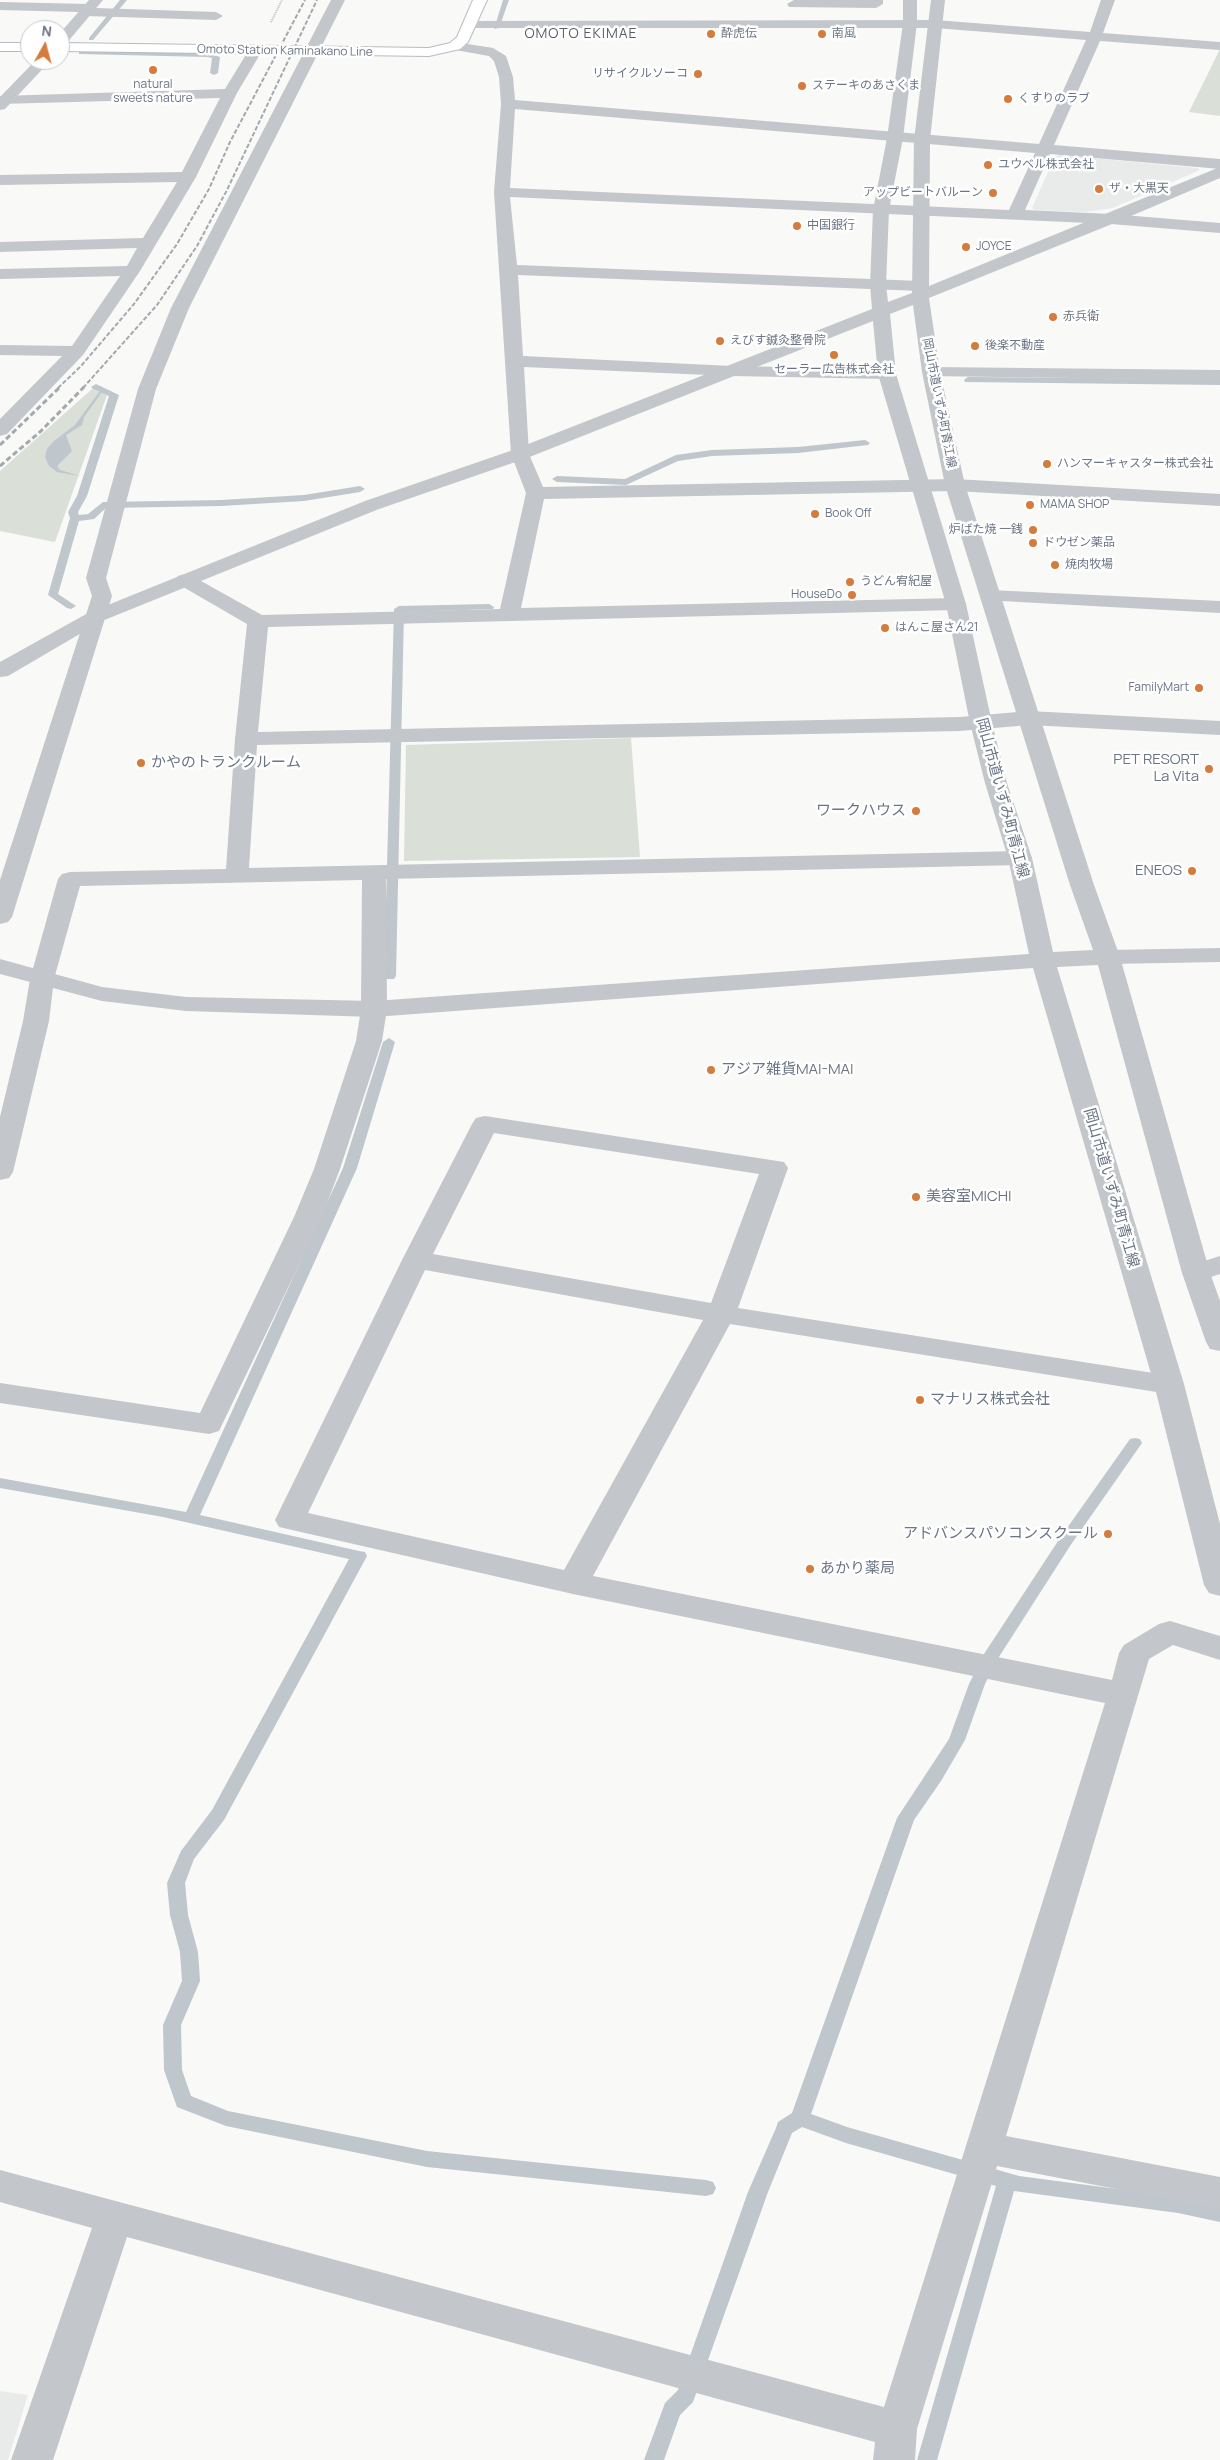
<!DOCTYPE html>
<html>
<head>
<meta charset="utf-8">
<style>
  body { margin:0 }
  #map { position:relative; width:1220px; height:2460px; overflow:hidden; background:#f9f9f7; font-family:Manrope,sans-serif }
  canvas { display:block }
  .north { position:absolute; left:20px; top:20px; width:50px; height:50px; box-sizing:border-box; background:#fff; border:1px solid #c4c8ce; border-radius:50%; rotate:7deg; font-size:14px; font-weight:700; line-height:20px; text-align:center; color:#6b7585 }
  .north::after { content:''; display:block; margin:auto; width:18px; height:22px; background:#d57b3b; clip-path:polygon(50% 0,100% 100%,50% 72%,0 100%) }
</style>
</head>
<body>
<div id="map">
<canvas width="1220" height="2460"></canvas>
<div class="north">N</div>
</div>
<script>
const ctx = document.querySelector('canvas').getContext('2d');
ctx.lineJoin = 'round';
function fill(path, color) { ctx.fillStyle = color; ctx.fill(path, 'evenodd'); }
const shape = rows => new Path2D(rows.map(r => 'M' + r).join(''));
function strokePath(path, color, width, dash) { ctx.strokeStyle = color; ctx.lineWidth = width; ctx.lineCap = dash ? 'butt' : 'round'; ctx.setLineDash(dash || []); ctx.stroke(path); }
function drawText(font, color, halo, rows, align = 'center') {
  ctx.font = font + ' Manrope,"Noto Sans JP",sans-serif'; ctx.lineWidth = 5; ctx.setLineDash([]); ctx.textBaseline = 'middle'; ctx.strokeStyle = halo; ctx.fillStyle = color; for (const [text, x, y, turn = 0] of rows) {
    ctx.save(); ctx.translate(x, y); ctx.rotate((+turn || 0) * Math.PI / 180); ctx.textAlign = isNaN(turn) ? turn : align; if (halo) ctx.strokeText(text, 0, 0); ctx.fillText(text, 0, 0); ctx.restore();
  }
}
fill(shape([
  [1060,155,1198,168,1200,170,1113,208,1086,212,1035,210,1032,208,1055,156],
  [0,2391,28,2395,8,2460,0,2460]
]), '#e9eaea');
fill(shape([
  [1220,49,1220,116,1189,112],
  [92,389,107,395,55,542,0,531,0,471],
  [631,738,640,857,404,861,406,745]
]), '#dadfd8');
fill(shape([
  [100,391,102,392,84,417,82,425,66,435,72,451,57,466,60,470,80,476,57,472,49,466,45,457,47,449,54,441,75,425]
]), '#bfc6cc');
fill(shape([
  [120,0,127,0,93,40,89,40,89,38,120,0],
  [503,0,509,0,499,28,494,29,503,0],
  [82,50,208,53,220,57,218,73,214,75,210,73,212,58,208,57,79,54,79,50,82,50],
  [968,377,1220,379,1220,385,965,382,964,380,968,377],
  [96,384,119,395,87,496,78,512,79,515,88,514,103,502,221,500,304,495,360,486,365,489,360,492,304,501,221,506,106,508,94,519,79,521,58,594,76,606,71,609,67,608,48,595,70,518,68,512,77,496,109,396,93,389,91,387,96,384],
  [865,440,870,443,868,445,798,453,712,456,678,461,626,485,557,482,552,479,557,476,625,479,676,455,712,450,798,447,865,440],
  [489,604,494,607,493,609,404,612,396,976,394,979,386,979,384,976,394,609,399,606,489,604],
  [389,1038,395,1042,357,1168,200,1515,359,1551,365,1552,367,1556,224,1820,194,1859,185,1883,188,1915,198,1952,200,1981,181,2025,182,2070,191,2096,228,2111,427,2151,706,2180,713,2182,716,2188,713,2194,706,2196,427,2167,226,2126,177,2107,164,2070,163,2025,182,1981,180,1952,170,1915,167,1883,181,1851,212,1810,349,1559,163,1517,0,1488,0,1478,186,1512,343,1168,383,1042,389,1038],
  [1135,1438,1140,1439,1142,1443,1070,1546,997,1660,985,1684,965,1740,941,1781,914,1820,811,2114,847,2127,1019,2176,1178,2197,1220,2206,1220,2222,1178,2213,1014,2191,937,2460,917,2460,996,2186,846,2143,802,2127,792,2133,768,2192,693,2402,680,2415,664,2460,644,2460,665,2403,678,2390,748,2192,776,2128,778,2122,792,2113,897,1818,949,1739,969,1684,984,1654,1060,1538,1130,1439,1135,1438]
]), '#bfc6cc');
const secondary = shape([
  [473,0,487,0,468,42,460,49,429,56,60,51,60,43,429,48,450,43,457,37,473,0],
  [0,43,30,43,30,51,0,51,0,43]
]);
strokePath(secondary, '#b8bbc0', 2);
strokePath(shape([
  [271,22,282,0]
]), '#bdbfc2', 2, [1, 1]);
fill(shape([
  [331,0,345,0,189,308,156,389,106,578,112,596,12,917,8,922,0,924,0,880,92,596,86,578,138,389,171,308,331,0]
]), '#c3c6ca');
fill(shape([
  [794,0,883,0,883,4,876,8,789,7,787,4,794,0],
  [1101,0,1115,0,1103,33,1220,42,1220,50,1100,41,1054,145,1220,159,1220,169,1050,154,1025,210,1111,214,1220,223,1220,233,1111,224,510,197,517,265,920,281,926,282,928,286,926,290,920,291,518,275,523,356,732,366,887,369,893,370,896,374,893,378,887,379,732,376,524,367,529,454,543,487,955,479,1220,494,1220,506,955,491,544,499,521,608,956,598,963,600,966,604,963,608,956,610,268,627,258,732,960,717,1029,711,1220,721,1220,735,1029,725,960,731,257,745,249,868,1020,851,1028,853,1032,858,1028,863,1020,865,386,879,387,1009,382,1041,340,1169,322,1217,219,1431,209,1434,0,1403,0,1383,200,1413,294,1217,314,1169,356,1041,361,1009,362,880,80,886,54,979,49,1021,13,1172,9,1178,0,1180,0,1117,23,1021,30,979,58,879,62,874,70,872,226,869,235,739,247,624,178,584,175,580,178,576,185,574,192,576,262,615,500,609,526,493,511,454,494,192,501,104,499,77,494,61,489,56,450,49,448,46,450,43,455,42,493,48,506,56,513,77,515,100,1039,144,1086,40,935,28,471,28,464,24,466,21,935,20,1090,32,1101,0],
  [515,109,1035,153,1009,210,510,188,515,109],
  [0,2,89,4,96,8,216,12,223,16,216,20,86,16,79,12,0,10,0,2],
  [255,47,262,51,237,93,196,177,140,271,83,355,7,434,0,436,0,419,62,356,0,355,0,345,72,346,120,276,0,279,0,269,127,266,137,248,0,252,0,242,143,238,177,182,0,185,0,175,182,172,220,98,0,104,0,96,225,89,250,48,255,47],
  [931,367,1220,370,1220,380,925,376,922,372,925,368,931,367],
  [990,590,1220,601,1220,613,983,600,980,596,983,592,990,590],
  [1220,948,1220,962,1108,964,1099,962,1096,957,1099,952,1108,950,1220,948],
  [485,1116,784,1162,788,1168,738,1308,1179,1377,1184,1384,1179,1391,1169,1394,730,1324,593,1576,1112,1680,1119,1653,1124,1645,1159,1624,1170,1621,1220,1636,1220,1660,1173,1645,1149,1659,1006,2136,1220,2177,1220,2209,997,2166,917,2429,915,2460,873,2460,875,2442,127,2237,53,2460,11,2460,92,2228,0,2202,0,2170,884,2407,1105,1703,573,1594,279,1527,275,1520,402,1260,472,1124,476,1118,485,1116],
  [494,1133,759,1174,711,1303,433,1254,494,1133],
  [425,1270,703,1320,564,1570,308,1513,425,1270],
  [1220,1256,1220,1274,1196,1282,1186,1279,1182,1273,1186,1267,1220,1256]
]), '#c3c6ca');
fill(shape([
  [89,0,103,0,65,45,60,46,60,33,89,0],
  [903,0,917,0,917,23,903,138,889,210,886,285,888,302,912,293,914,140,931,0,945,0,930,140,929,286,1220,167,1220,178,1117,222,929,298,940,372,965,485,1094,885,1120,957,1210,1273,1220,1301,1220,1351,1210,1349,1206,1342,1182,1273,1098,965,1057,967,1184,1384,1220,1524,1220,1596,1209,1593,1204,1585,1154,1384,1033,968,374,1017,186,1011,102,1001,0,974,0,959,102,987,186,997,374,1001,1029,954,1008,858,985,783,970,723,946,604,878,374,873,321,527,458,379,509,102,621,8,676,0,677,0,662,88,613,365,501,513,450,872,309,870,285,873,210,887,138,903,23,903,0],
  [913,305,922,372,945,485,1070,885,1093,950,1053,952,1032,858,1007,783,992,723,966,604,896,374,890,314,913,305],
  [36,60,51,60,5,109,0,110,0,97,36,60]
]), '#c3c6ca');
fill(secondary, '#fff');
strokePath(shape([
  [58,388,81,366,134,304,177,244,209,189,230,142,305,0],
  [83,388,157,305,197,246,227,190,317,0]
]), '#a5a9af', 2, [4.5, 2]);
strokePath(shape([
  [0,445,60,387],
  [0,466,41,431,84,387]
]), '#a5a9af', 3, [5.5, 3]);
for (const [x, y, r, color] of [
  [711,34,5,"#d57b3b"],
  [822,34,5,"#d57b3b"],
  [153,70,5,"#d57b3b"],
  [698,74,5,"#d57b3b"],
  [802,86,5,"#d57b3b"],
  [1008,99,5,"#d57b3b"],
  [988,165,5,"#d57b3b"],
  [1099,189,5,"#d57b3b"],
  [993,193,5,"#d57b3b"],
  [797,226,5,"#d57b3b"],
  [966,247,5,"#d57b3b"],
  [1053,317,5,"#d57b3b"],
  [720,341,5,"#d57b3b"],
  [975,346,5,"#d57b3b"],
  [834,355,5,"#d57b3b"],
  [1047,464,5,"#d57b3b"],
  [1030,505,5,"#d57b3b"],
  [815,514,5,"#d57b3b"],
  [1033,530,5,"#d57b3b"],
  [1033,543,5,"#d57b3b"],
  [1055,565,5,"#d57b3b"],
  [850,582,5,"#d57b3b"],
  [852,595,5,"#d57b3b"],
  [885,628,5,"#d57b3b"],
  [1199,688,5,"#d57b3b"],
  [141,763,5,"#d57b3b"],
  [1209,769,5,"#d57b3b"],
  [916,811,5,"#d57b3b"],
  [1192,871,5,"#d57b3b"],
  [711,1070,5,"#d57b3b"],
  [916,1197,5,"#d57b3b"],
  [920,1400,5,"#d57b3b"],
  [1108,1534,5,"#d57b3b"],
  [810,1569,5,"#d57b3b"]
]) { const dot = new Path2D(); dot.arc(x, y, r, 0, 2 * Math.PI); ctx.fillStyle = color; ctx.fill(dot); strokePath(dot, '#fff', 2); }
drawText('12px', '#6b7585', '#fff', [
  ["酔虎伝",721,34],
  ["南風",832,34],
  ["リサイクルソーコ",688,74,"right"],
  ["natural",153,85,"center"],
  ["sweets nature",153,99,"center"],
  ["ステーキのあさくま",812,86],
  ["くすりのラブ",1018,99],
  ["ユウベル株式会社",998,165],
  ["ザ・大黒天",1109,189],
  ["アップビートバルーン",983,193,"right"],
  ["中国銀行",807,226],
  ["JOYCE",976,247],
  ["赤兵衛",1063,317],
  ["えびす鍼灸整骨院",730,341],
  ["後楽不動産",985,346],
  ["セーラー広告株式会社",834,370,"center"],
  ["ハンマーキャスター株式会社",1057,464],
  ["MAMA SHOP",1040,505],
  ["Book Off",825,514],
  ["炉ばた焼 一銭",1023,530,"right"],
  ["ドウゼン薬品",1043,543],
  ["焼肉牧場",1065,565],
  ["うどん宥紀屋",860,582],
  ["HouseDo",842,595,"right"],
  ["はんこ屋さん21",895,628],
  ["FamilyMart",1189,688,"right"]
], 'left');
drawText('12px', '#6b7585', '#fff', [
  ["Omoto Station Kaminakano Line",285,51,1],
  ["岡山市道いずみ町青江線",939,403,79]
]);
ctx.letterSpacing = '1px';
drawText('14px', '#585f6b', '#fff', [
  ["OMOTO EKIMAE",581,34]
]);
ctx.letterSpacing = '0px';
drawText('15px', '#6b7585', '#fff', [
  ["PET RESORT",1199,760,"right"],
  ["La Vita",1199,777,"right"],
  ["かやのトランクルーム",151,763],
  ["ワークハウス",906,811,"right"],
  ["ENEOS",1182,871,"right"],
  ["アジア雑貨MAI-MAI",721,1070],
  ["美容室MICHI",926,1197],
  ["マナリス株式会社",930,1400],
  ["アドバンスパソコンスクール",1098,1534,"right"],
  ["あかり薬局",820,1569]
], 'left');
drawText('15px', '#6b7585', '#fff', [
  ["岡山市道いずみ町青江線",1002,798,75],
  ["岡山市道いずみ町青江線",1111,1188,74]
]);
</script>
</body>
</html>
